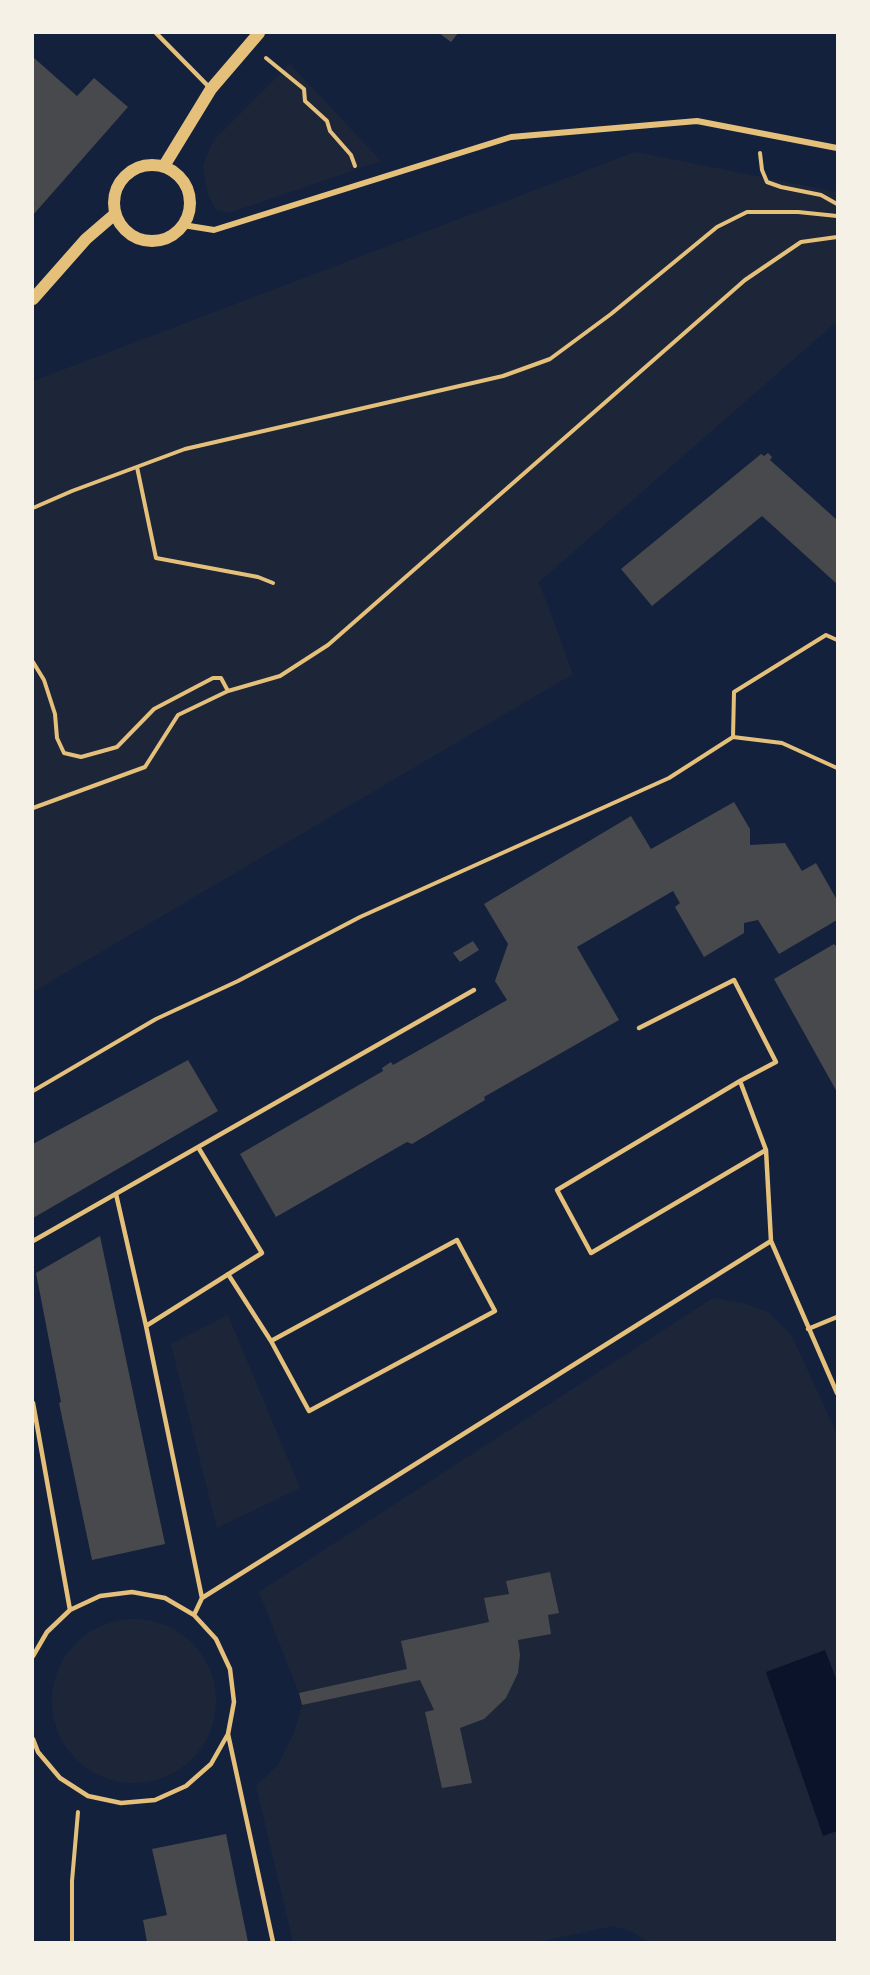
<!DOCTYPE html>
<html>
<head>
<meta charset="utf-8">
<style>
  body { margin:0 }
  #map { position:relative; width:870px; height:1975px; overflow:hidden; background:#14213d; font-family:Roboto,sans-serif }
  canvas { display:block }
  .frame { position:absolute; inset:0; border:34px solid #f6f1e7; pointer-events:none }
</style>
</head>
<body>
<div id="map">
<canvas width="870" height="1975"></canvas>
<div class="frame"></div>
</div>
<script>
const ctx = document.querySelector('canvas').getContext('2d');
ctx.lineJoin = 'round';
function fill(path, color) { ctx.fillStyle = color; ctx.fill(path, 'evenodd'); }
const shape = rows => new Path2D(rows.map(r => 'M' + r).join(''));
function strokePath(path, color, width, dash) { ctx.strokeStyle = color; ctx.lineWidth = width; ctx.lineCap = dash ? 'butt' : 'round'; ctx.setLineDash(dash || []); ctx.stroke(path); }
fill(shape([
  [290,64,381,161,229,213,216,210,208,194,203,166,213,141],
  [635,152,837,192,837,329,834,324,539,582,573,674,33,992,33,381],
  [713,1298,743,1303,768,1312,792,1336,837,1434,837,1942,647,1942,633,1932,613,1926,538,1942,293,1942,256,1786,278,1765,294,1733,302,1705,299,1693,259,1592],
  [228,1315,300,1488,217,1528,171,1344],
  '52 1701a82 82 0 1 1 164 0a82 82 0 1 1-164 0Z'
]), '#1d2539');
fill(shape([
  [825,1650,837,1681,837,1831,823,1836,766,1672]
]), '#0b132b');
fill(shape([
  [439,33,458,33,451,42],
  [33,57,77,96,94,78,128,107,33,215],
  [768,453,772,457,770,460,837,520,837,584,762,516,652,606,621,569,761,454,764,456],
  [734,802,750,829,750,845,785,843,802,871,816,863,837,900,837,920,779,954,758,920,744,923,744,933,704,957,675,907,680,903,673,891,577,947,619,1020,484,1097,485,1100,412,1144,407,1142,276,1217,240,1154,383,1071,382,1068,391,1062,393,1065,507,1000,495,981,508,944,484,904,631,816,651,849],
  [473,941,479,950,460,962,453,953],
  [834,944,837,947,837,1092,774,979],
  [188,1060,218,1111,33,1218,33,1144],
  [100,1236,165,1544,92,1560,59,1403,61,1402,36,1273],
  [550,1572,559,1613,548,1615,551,1634,518,1640,520,1655,518,1673,506,1698,484,1719,460,1728,472,1783,442,1788,425,1712,434,1710,420,1680,302,1705,299,1693,407,1669,401,1641,489,1622,484,1598,509,1594,506,1581],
  [226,1834,248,1942,147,1942,143,1920,167,1915,152,1849]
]), '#48494c');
strokePath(shape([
  [266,58,304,89,305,101,327,121,330,131,351,155,355,166],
  [760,153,762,170,767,182,781,187,821,195,837,204],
  [137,467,156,558,258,577,273,583],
  [33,508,72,491,185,449,503,376,550,359,611,314,717,227,747,212,798,212,837,216],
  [33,662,44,680,55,714,57,738,64,753,81,757,117,747,154,709,213,678,221,678,228,691],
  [733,737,734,692,826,635,837,640],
  [33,808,145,767,178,715,228,691,280,676,328,645,745,280,801,242,837,237],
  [33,1091,156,1019,238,981,360,917,669,778,733,737,782,743,837,768],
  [72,1942,72,1881,78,1812]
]), '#e5c07b', 4);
strokePath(shape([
  [156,33,211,89],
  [639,1028,734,980,776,1062,740,1081,766,1150,771,1241,837,1393],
  [740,1081,557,1190,591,1253,766,1150],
  [116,1194,146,1326,202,1598,194,1615],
  [33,1241,474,990],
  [228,1274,271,1341,309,1411,495,1311,457,1240,271,1341],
  [146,1326,262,1253,198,1147],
  [808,1329,837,1317],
  [33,1403,70,1610],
  [202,1598,771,1241],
  [33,1656,47,1632,70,1610,100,1596,132,1592,165,1598,194,1615,216,1639,230,1669,234,1702,228,1734,211,1764,186,1786,155,1800,121,1803,88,1796,60,1778,38,1752,33,1739],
  [228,1734,273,1942]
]), '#e5c07b', 4.5);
strokePath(shape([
  [183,225,214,230,511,137,697,121,837,148]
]), '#e5c07b', 6);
strokePath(shape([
  '114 203a38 38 0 1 1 76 0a38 38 0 1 1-76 0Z',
  [164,166,211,89,259,33],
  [33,299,86,239,115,214]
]), '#e5c07b', 12);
</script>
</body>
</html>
